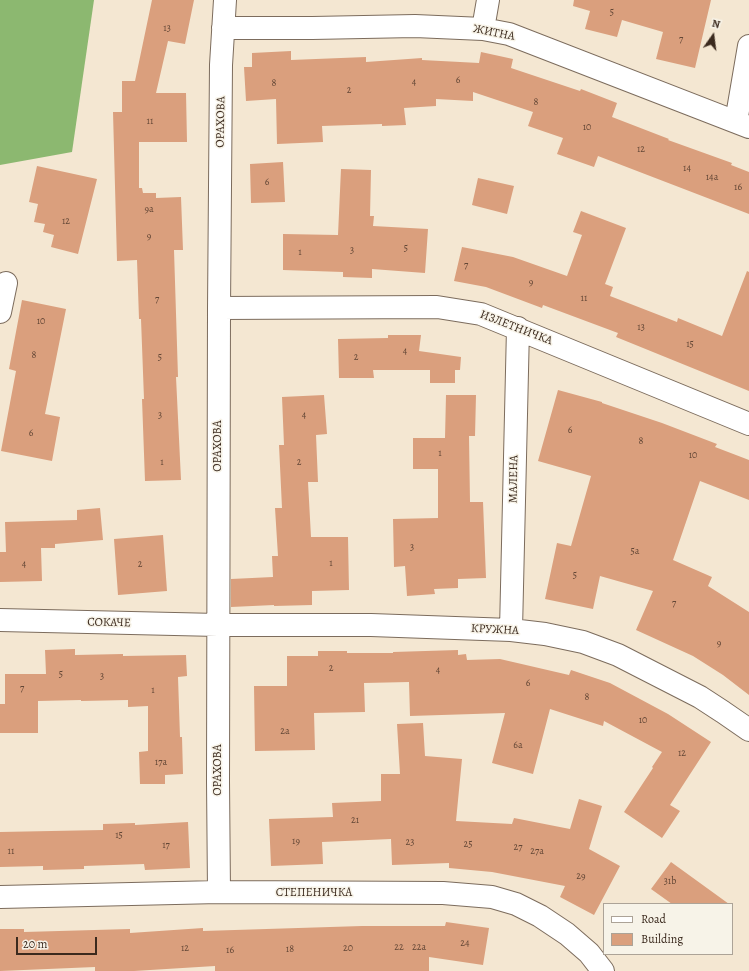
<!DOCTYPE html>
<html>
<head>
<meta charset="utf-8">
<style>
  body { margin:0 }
  #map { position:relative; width:749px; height:971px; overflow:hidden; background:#f4e7d2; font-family:Alegreya,serif }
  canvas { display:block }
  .legend { position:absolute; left:603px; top:903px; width:130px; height:52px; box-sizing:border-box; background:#f7f3e8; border:1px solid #aca397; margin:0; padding:5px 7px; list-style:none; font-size:12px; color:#3b2a1e }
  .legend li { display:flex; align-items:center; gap:8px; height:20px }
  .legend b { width:20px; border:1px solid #aca397 }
  .north { position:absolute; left:693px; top:16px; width:40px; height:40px; -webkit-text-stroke:3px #f7f3e8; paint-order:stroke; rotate:14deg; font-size:11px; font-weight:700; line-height:16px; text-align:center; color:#3b2a1e }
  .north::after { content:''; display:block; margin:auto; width:14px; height:18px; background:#3b2a1e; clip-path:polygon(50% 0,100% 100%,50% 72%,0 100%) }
  .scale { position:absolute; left:16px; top:937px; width:81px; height:18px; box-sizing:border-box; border:2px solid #3b2a1e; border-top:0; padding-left:5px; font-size:12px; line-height:14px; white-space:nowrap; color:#3b2a1e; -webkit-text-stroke:3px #f7f3e8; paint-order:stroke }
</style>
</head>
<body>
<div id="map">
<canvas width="749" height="971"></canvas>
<ul class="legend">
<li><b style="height:5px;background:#fff"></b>Road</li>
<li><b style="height:11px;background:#da9f7d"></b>Building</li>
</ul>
<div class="north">N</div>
<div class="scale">20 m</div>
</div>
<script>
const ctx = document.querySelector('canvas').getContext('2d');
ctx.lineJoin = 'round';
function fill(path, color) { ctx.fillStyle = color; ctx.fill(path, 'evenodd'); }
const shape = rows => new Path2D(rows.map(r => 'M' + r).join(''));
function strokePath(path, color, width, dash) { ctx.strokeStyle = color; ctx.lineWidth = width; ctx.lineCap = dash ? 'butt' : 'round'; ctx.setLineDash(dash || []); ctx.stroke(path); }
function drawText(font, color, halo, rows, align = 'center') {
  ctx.font = font + ' Alegreya,serif'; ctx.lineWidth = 3; ctx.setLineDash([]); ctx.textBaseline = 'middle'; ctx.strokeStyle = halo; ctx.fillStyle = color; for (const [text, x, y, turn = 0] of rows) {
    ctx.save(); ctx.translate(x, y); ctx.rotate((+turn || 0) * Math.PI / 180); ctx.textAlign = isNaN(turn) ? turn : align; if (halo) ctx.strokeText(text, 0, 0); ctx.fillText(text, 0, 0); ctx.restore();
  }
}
fill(shape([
  [0,0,94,0,72,152,0,165]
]), '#8cb870');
fill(shape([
  [152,0,194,0,185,44,168,41,156,93,186,93,187,142,139,142,139,188,142,188,143,193,156,193,156,198,181,197,183,250,174,250,178,377,176,377,181,480,145,481,142,399,144,399,141,319,139,319,137,260,117,261,113,112,122,112,122,81,135,81],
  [574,0,711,0,695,68,656,59,663,32,622,20,617,37,585,29,590,11,573,6],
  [291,51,291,60,366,57,366,62,422,58,422,60,479,63,481,52,513,59,511,68,580,91,581,89,617,103,612,117,669,139,668,140,732,163,731,165,749,172,749,214,598,156,594,167,557,154,563,138,528,126,533,112,473,92,473,101,436,99,436,106,404,108,406,125,382,126,382,124,322,126,323,142,277,144,276,99,246,101,244,67,252,67,252,53],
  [283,162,285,202,251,203,250,164],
  [37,166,97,179,78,254,51,247,54,235,43,232,45,224,34,222,38,204,29,202],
  [341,169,371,170,370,216,374,216,373,226,428,229,425,273,372,269,372,278,343,277,343,272,283,270,283,234,338,235],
  [478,178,514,186,507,214,472,205],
  [581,211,626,228,605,284,613,287,610,296,677,322,678,318,722,336,747,271,749,272,749,391,616,337,618,333,543,305,542,308,486,287,454,281,462,247,513,257,567,276,582,235,573,232],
  [22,300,66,309,45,414,60,417,52,461,1,451,16,371,9,369],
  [388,335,421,335,419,351,461,357,460,370,455,370,455,383,430,383,430,370,373,370,374,378,339,378,338,339,388,338],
  [558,390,602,402,602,403,662,423,717,444,715,447,749,460,749,500,700,481,673,560,712,577,708,586,749,612,749,695,723,675,693,656,636,630,653,591,600,576,593,609,545,599,557,543,571,546,591,476,538,461],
  [324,395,327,434,316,435,318,482,308,482,311,537,348,537,349,590,312,591,312,605,274,606,274,605,231,607,231,579,273,577,272,556,278,556,275,508,282,508,279,445,284,445,282,397],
  [446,395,476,395,475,436,469,436,470,502,483,502,486,578,458,579,458,588,434,589,435,594,407,596,405,566,394,567,393,519,438,518,438,469,413,469,413,438,445,438],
  [100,508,103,540,55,544,55,548,41,548,42,581,0,582,0,552,6,552,5,522,77,520,77,510],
  [163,535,167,591,118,595,114,539],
  [75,649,75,655,123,654,123,656,186,655,187,676,178,677,180,737,182,737,183,774,165,775,165,784,140,784,139,752,148,751,148,706,128,707,128,700,81,701,81,700,38,701,38,733,0,733,0,704,5,704,5,674,46,674,45,650],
  [458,650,458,655,466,654,467,660,500,659,569,675,571,670,610,683,668,714,711,742,670,805,680,811,662,838,624,812,653,768,652,767,662,752,604,721,603,726,550,709,533,774,492,763,505,713,410,716,409,682,364,683,365,712,314,713,315,750,255,751,254,686,287,686,287,656,318,656,318,651,347,651,347,653,393,653,393,652],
  [423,723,425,756,462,759,456,821,512,824,514,818,570,829,579,799,602,806,589,849,620,866,594,915,560,897,565,886,492,872,449,868,449,863,392,865,391,839,322,842,323,864,271,866,269,819,333,817,332,803,381,801,381,774,400,774,397,724],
  [188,822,190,868,145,870,144,864,84,866,84,869,43,870,43,866,0,867,0,832,103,830,103,824,135,823,135,825],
  [671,862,729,904,672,904,651,889],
  [446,922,489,928,483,965,429,957,429,971,215,971,215,966,134,971,95,971,95,967,0,971,0,929,24,929,24,932,130,929,130,933,203,928,203,931,362,926,445,926]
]), '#da9f7d');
const minor = shape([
  [223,28,312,28,415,26,483,29,509,34,749,127],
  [483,29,488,0],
  [736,122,749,46],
  [219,308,437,307,481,314,749,424],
  [0,312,6,283],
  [0,620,218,625,371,625,511,630,545,634,583,642,618,655,700,697,723,712,749,730],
  [511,630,518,328],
  [219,892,218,781,219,308,221,65,225,0],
  [0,897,219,892,443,893,492,897,516,904,540,916,567,934,589,953,603,971]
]);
strokePath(minor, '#7c6c5d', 24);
strokePath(minor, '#fff', 22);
drawText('10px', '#634736', null, [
  ["5",612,13],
  ["13",167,29],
  ["7",681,40],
  ["6",458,81],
  ["4",414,83],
  ["8",274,84],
  ["2",349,91],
  ["8",536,103],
  ["11",150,122],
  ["10",587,128],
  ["12",641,150],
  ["14",687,169],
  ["14a",712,178],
  ["6",267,183],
  ["16",738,188],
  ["9a",149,210],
  ["12",66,222],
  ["9",149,237],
  ["5",406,249],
  ["3",352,251],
  ["1",300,253],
  ["7",466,266],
  ["9",531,283],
  ["11",584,299],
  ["7",157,300],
  ["10",41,322],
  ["13",641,328],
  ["15",690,345],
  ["4",405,352],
  ["8",34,356],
  ["5",160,358],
  ["2",356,358],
  ["3",160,416],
  ["4",304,416],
  ["6",570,431],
  ["6",31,434],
  ["8",641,442],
  ["1",440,454],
  ["10",693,456],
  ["1",162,463],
  ["2",299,463],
  ["3",412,548],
  ["5a",635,552],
  ["1",331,564],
  ["4",24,565],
  ["2",140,565],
  ["5",575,576],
  ["7",674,604],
  ["9",719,644],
  ["2",331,669],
  ["4",438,671],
  ["5",61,675],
  ["3",102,677],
  ["6",528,684],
  ["7",22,689],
  ["1",153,691],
  ["8",587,698],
  ["10",643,721],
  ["2a",285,732],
  ["6a",518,746],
  ["12",682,754],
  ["17a",161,763],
  ["21",355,821],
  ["15",119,836],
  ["19",296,842],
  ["23",410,843],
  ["25",468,845],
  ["17",166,846],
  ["27",518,848],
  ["11",11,852],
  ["27a",537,852],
  ["29",581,877],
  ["31b",670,882],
  ["24",465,944],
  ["22",399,948],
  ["22a",419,948],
  ["12",185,949],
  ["20",348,949],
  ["18",290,950],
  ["16",230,951]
]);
drawText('12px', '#3b2a1e', '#f7f3e8', [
  ["ЖИТНА",494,33,11],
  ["ОРАХОВА",221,122,-89],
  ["ИЗЛЕТНИЧКА",516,328,21],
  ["ОРАХОВА",218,446,-90],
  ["МАЛЕНА",514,479,-89],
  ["СОКАЧЕ",109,623,1],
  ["КРУЖНА",495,630,3],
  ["ОРАХОВА",218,770,-90],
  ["СТЕПЕНИЧКА",314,893]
]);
</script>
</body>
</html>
